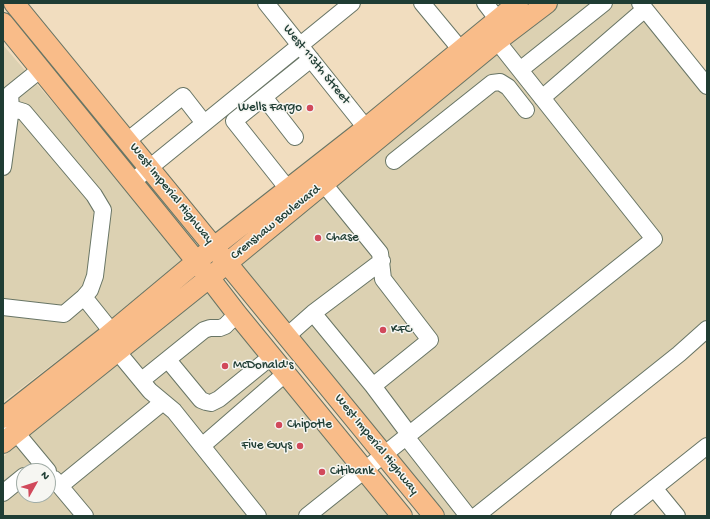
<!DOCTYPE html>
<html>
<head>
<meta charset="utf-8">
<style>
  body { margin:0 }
  #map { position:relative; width:710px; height:519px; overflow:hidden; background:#f1ddbf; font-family:"Gochi Hand",sans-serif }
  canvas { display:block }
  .frame { position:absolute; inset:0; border:4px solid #1f3d34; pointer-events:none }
  .north { position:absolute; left:16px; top:463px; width:40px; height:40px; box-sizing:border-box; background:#f6f6f2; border:1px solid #a0aca6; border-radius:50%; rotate:51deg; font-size:11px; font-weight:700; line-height:16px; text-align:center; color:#1f3d34 }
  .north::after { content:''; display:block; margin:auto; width:14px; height:18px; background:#d1495b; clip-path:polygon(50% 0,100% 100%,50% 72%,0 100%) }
</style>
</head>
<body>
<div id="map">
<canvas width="710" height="519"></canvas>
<div class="frame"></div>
<div class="north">N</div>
</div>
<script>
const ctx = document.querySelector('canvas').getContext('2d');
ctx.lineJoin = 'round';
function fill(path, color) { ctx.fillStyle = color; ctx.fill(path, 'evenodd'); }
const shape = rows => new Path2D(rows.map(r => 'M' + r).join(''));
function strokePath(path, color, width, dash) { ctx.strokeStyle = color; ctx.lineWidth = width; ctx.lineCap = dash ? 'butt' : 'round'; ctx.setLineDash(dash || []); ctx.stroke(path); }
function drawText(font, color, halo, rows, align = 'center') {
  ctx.font = font + ' "Gochi Hand",sans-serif'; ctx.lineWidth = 3; ctx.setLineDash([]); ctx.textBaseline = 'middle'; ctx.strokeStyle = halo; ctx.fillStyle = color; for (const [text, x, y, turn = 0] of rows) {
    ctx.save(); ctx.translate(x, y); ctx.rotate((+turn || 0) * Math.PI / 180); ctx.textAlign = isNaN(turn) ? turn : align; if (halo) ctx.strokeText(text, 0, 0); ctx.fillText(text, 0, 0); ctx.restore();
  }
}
fill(shape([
  [556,3,635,3,707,90,707,325,487,516,441,516,233,264],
  [3,45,189,260,3,402],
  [207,285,396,516,3,516,3,457],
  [24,471,48,471,48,495,24,495]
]), '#dcd1b2');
const minor = shape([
  [266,3,366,128],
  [422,3,461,50],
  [485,3,498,20],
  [640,3,707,86],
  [520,70,604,3],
  [264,97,295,137],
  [542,98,645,9],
  [11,108,24,112,94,195,103,210,95,276,90,290,84,297,112,332],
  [127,141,183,96,204,123],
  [394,161,492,83,500,82,508,87,526,110],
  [3,167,11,108,10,94,41,69],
  [132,182,352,3],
  [324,184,380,253,383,279,430,340,373,386,409,434],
  [288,189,234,121,311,59],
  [3,307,64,314,84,297],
  [313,313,373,386],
  [287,336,313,313,382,261],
  [117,351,150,391,174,411,258,516],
  [168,360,201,400,206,402,211,403,219,399,272,356],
  [142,380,204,330,210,328,220,328,225,326,237,314],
  [9,424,48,471],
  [407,438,468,516],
  [202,446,286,373],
  [54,479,85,516],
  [60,486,163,402],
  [654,488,677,516],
  [3,493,24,476],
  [307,516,654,239,497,41],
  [476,516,679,354,707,329],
  [619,516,707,446]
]);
const major = shape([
  [14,3,434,516],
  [3,23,197,262,237,314,402,516],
  [3,418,106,337,214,247,366,128,518,3],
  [3,443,209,278,497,41,547,3]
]);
strokePath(minor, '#687565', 18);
strokePath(major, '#687565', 22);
strokePath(minor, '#fff', 16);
strokePath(major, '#f9bc89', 20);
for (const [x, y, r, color] of [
  [310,108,4,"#d1495b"],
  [318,238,4,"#d1495b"],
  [383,330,4,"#d1495b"],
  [225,366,4,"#d1495b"],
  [279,425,4,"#d1495b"],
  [300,446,4,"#d1495b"],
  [322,472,4,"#d1495b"]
]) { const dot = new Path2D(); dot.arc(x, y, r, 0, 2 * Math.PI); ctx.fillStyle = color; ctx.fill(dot); strokePath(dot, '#f6f6f2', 1.5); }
drawText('13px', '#1f3d34', '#f6f6f2', [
  ["West 113th Street",316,65,51],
  ["West Imperial Highway",171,194,51],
  ["Crenshaw Boulevard",276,223,-39],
  ["West Imperial Highway",376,445,51]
]);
drawText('13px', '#1f3d34', '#f6f6f2', [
  ["Wells Fargo",302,108,"right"],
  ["Chase",326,238],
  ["KFC",391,330],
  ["McDonald's",233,366],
  ["Chipotle",287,425],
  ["Five Guys",292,446,"right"],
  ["Citibank",330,472]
], 'left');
</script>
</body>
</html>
